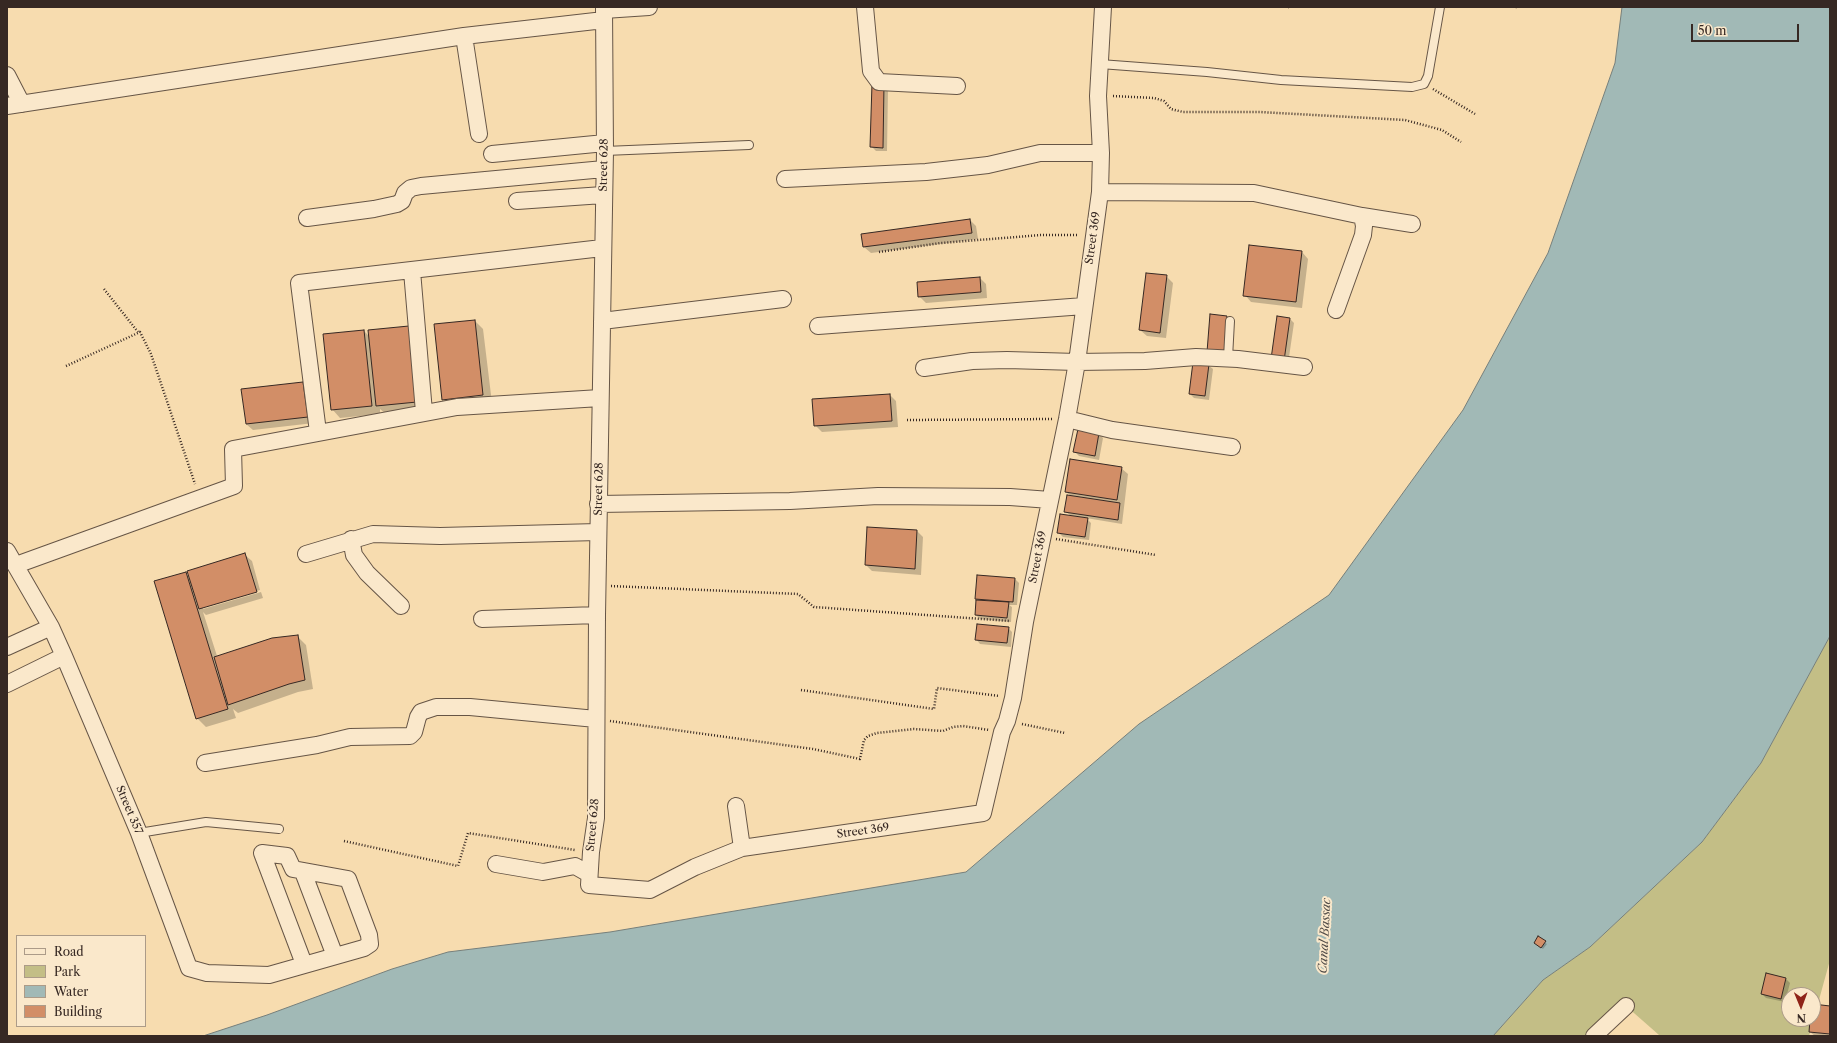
<!DOCTYPE html>
<html>
<head>
<meta charset="utf-8">
<style>
  body { margin:0 }
  #map { position:relative; width:1837px; height:1043px; overflow:hidden; background:#f7dcaf; font-family:"Libre Caslon Text",serif }
  canvas { display:block }
  .frame { position:absolute; inset:0; border:8px solid #362823; pointer-events:none }
  .legend { position:absolute; left:16px; top:935px; width:130px; height:92px; box-sizing:border-box; background:#fae8cb; border:1px solid #ac9b88; margin:0; padding:5px 7px; list-style:none; font-size:12px; color:#362823 }
  .legend li { display:flex; align-items:center; gap:8px; height:20px }
  .legend b { width:20px; border:1px solid #ac9b88 }
  .north { position:absolute; left:1781px; top:987px; width:40px; height:40px; box-sizing:border-box; background:#fae8cb; border:1px solid #ac9b88; border-radius:50%; rotate:179deg; font-size:11px; font-weight:700; line-height:16px; text-align:center; color:#362823 }
  .north::after { content:''; display:block; margin:auto; width:14px; height:18px; background:#8f2418; clip-path:polygon(50% 0,100% 100%,50% 72%,0 100%) }
  .scale { position:absolute; left:1691px; top:24px; width:108px; height:18px; box-sizing:border-box; border:2px solid #362823; border-top:0; padding-left:5px; font-size:12px; line-height:14px; white-space:nowrap; color:#362823; -webkit-text-stroke:3px #fae8cb; paint-order:stroke }
</style>
</head>
<body>
<div id="map">
<canvas width="1837" height="1043"></canvas>
<div class="frame"></div>
<ul class="legend">
<li><b style="height:5px;background:#fae8cb"></b>Road</li>
<li><b style="height:11px;background:#c3be86"></b>Park</li>
<li><b style="height:11px;background:#a1b9b6"></b>Water</li>
<li><b style="height:11px;background:#d28e67"></b>Building</li>
</ul>
<div class="north">N</div>
<div class="scale">50 m</div>
</div>
<script>
const ctx = document.querySelector('canvas').getContext('2d');
ctx.lineJoin = 'round';
function fill(path, color) { ctx.fillStyle = color; ctx.fill(path, 'evenodd'); }
const shape = rows => new Path2D(rows.map(r => 'M' + r).join(''));
function strokePath(path, color, width, dash) { ctx.strokeStyle = color; ctx.lineWidth = width; ctx.lineCap = dash ? 'butt' : 'round'; ctx.setLineDash(dash || []); ctx.stroke(path); }
function drawText(font, color, halo, rows, align = 'center') {
  ctx.font = font + ' "Libre Caslon Text",serif'; ctx.lineWidth = 4; ctx.setLineDash([]); ctx.textBaseline = 'middle'; ctx.strokeStyle = halo; ctx.fillStyle = color; for (const [text, x, y, turn = 0] of rows) {
    ctx.save(); ctx.translate(x, y); ctx.rotate((+turn || 0) * Math.PI / 180); ctx.textAlign = isNaN(turn) ? turn : align; if (halo) ctx.strokeText(text, 0, 0); ctx.fillText(text, 0, 0); ctx.restore();
  }
}
fill(shape([
  [1830,636,1830,960,1809,1036,1663,1036,1659,1035,1626,1006,1594,1036,1493,1036,1543,980,1590,947,1702,842,1761,763],
  [1789,995,1813,995,1813,1019,1789,1019]
]), '#c3be86');
const water = shape([
  [1622,7,1830,7,1830,636,1761,763,1702,842,1590,947,1543,980,1493,1036,203,1036,267,1015,392,969,448,952,610,932,966,872,1139,724,1329,595,1463,410,1548,253,1615,63,1622,7]
]);
fill(water, '#a1b9b6');
strokePath(water, '#767f7b', 1);
fill(shape([
  [872,85,888,90,887,151,876,151,872,147],
  [970,220,976,226,978,239,871,253,864,247],
  [1302,252,1308,259,1302,308,1251,302,1245,295],
  [1166,276,1173,283,1166,338,1147,336,1140,330],
  [980,278,986,284,987,298,926,303,919,296],
  [1290,319,1294,323,1288,364,1276,362],
  [475,321,483,329,492,403,451,408,443,399],
  [364,331,370,337,425,410,386,414,380,409,380,414,340,418,332,409],
  [1208,365,1213,369,1209,400,1194,398,1190,394],
  [303,383,310,389,314,423,253,430,246,424,242,390],
  [890,395,896,401,898,427,822,432,815,425],
  [1099,434,1103,438,1099,460,1079,456,1075,452],
  [1121,468,1128,474,1122,524,1086,518,1091,523,1089,540,1063,537,1058,532,1071,516,1065,511,1071,496,1066,492],
  [868,528,917,531,923,537,921,575,872,571,866,565],
  [245,555,252,561,260,590,203,607,203,609,261,592,263,598,206,615,203,612,217,656,297,636,306,645,313,689,298,692,238,713,233,709,236,718,206,727,197,718,185,573,191,578],
  [1015,579,1019,583,1017,605,1009,605,1012,607,1011,622,980,619,976,615,977,600,976,598],
  [1008,628,1012,632,1011,647,980,644,976,639],
  [1538,938,1547,944,1543,949,1537,945],
  [1786,979,1790,983,1785,1002,1766,998,1762,994],
  [1813,1005,1830,1007,1830,1036,1815,1036,1810,1032,1811,1019,1813,1019]
]), '#0003');
const building = shape([
  [872,84,884,84,883,148,870,147,872,84],
  [970,219,972,233,863,247,861,234,970,219],
  [1249,245,1302,251,1296,302,1243,296,1249,245],
  [1146,273,1167,275,1160,333,1139,330,1146,273],
  [980,277,981,292,918,297,917,282,980,277],
  [1210,314,1227,316,1224,354,1207,352,1210,314],
  [1277,316,1290,318,1284,361,1271,359,1277,316],
  [475,320,483,395,442,400,434,324,475,320],
  [409,326,417,402,376,406,368,330,409,326],
  [364,330,372,406,331,410,323,334,364,330],
  [1193,362,1209,364,1205,396,1189,394,1193,362],
  [303,382,308,417,246,424,241,389,303,382],
  [890,394,892,421,814,426,812,399,890,394],
  [1078,429,1099,433,1095,456,1073,452,1078,429],
  [1070,459,1122,467,1117,500,1065,492,1070,459],
  [1067,495,1120,503,1118,520,1064,512,1067,495],
  [1060,514,1088,518,1085,537,1057,533,1060,514],
  [867,527,917,530,915,569,865,565,867,527],
  [245,553,257,592,199,609,187,571,245,553],
  [186,572,228,709,196,719,154,581,186,572],
  [977,575,1015,578,1013,602,975,599,977,575],
  [976,600,1009,602,1007,618,975,615,976,600],
  [977,624,1009,627,1007,643,975,640,977,624],
  [298,635,305,680,289,684,228,705,214,657,272,638,298,635],
  [1538,936,1546,941,1541,948,1534,943,1538,936],
  [1766,973,1786,978,1781,999,1761,994,1766,973],
  [1813,1004,1830,1006,1830,1034,1809,1032,1810,1019,1813,1019,1813,1004]
]);
fill(building, '#d28e67');
strokePath(building, '#362823', 1);
const lane = shape([
  [1100,64,1207,72,1281,80,1412,87,1424,84,1428,76,1440,7],
  [605,151,749,145],
  [1228,358,1230,321],
  [139,833,206,822,279,829]
]);
const street = shape([
  [604,7,605,151,597,615,596,818,591,852,589,885,650,890,695,867,742,848,983,813,1002,732,1007,721,1013,698,1025,622,1067,419,1077,362,1100,192,1101,153,1098,96,1103,7],
  [865,7,871,71,879,82,957,86],
  [604,10,649,7],
  [464,36,479,134],
  [7,75,22,104],
  [7,106,464,36,604,20],
  [492,154,605,143],
  [785,179,926,172,988,165,1040,153,1101,153],
  [1100,192,1254,193,1362,216,1412,224],
  [517,201,603,195],
  [307,218,374,209,397,204,402,201,405,193,411,188,421,186,604,169],
  [412,271,424,412],
  [1336,310,1363,235,1364,226,1362,216],
  [602,321,783,299],
  [818,326,1084,306],
  [924,368,972,361,1007,360,1077,362,1145,361,1196,357,1238,359,1304,367],
  [1067,419,1112,430,1232,447],
  [318,432,299,283,602,248],
  [598,504,790,501,878,496,1010,497,1050,500],
  [351,539,354,555,367,573,401,606],
  [7,551,51,627,64,656,139,833,189,968,207,973,269,975,364,948,370,944,369,935,348,879,293,869,287,856,262,853,304,964],
  [306,554,373,534,440,536,598,532],
  [16,565,234,486,233,449,457,407,600,398],
  [482,619,597,615],
  [7,647,51,627],
  [7,684,64,656],
  [205,763,317,745,350,737,410,736,414,732,418,717,421,712,436,707,470,707,596,719],
  [736,806,742,848],
  [496,864,543,872,575,866,589,874],
  [303,872,335,956],
  [1594,1036,1626,1006]
]);
strokePath(lane, '#665546', 10);
strokePath(street, '#665546', 18);
strokePath(shape([
  [1288,7,1291,7],
  [1516,7,1518,8],
  [1433,89,1475,114],
  [1113,96,1154,98,1164,101,1171,109,1183,112,1260,112,1405,120,1442,130,1461,142],
  [879,252,941,243,1041,235,1079,235],
  [104,289,138,332],
  [66,366,140,332,151,354,195,484],
  [907,420,1052,419],
  [1056,539,1156,555],
  [611,586,798,594,814,607,1010,621],
  [801,690,934,709,937,688,999,696],
  [610,721,813,749,860,759,864,740,868,736,877,733,914,729,943,731,953,727,963,726,989,730],
  [1022,724,1065,733],
  [344,841,458,866,468,833,575,850]
]), '#362823', 2.5, [1, 2]);
strokePath(lane, '#fae8cb', 8);
strokePath(street, '#fae8cb', 16);
drawText('11px', '#362823', '#fae8cb', [
  ["Street 628",604,165,-89],
  ["Street 369",1093,238,-82],
  ["Street 628",599,489,-89],
  ["Street 369",1038,557,-79],
  ["Street 357",129,810,67],
  ["Street 628",593,825,-85],
  ["Street 369",863,831,-8]
]);
drawText('italic 12px', '#514c48', '#fae8cb', [
  ["Canal Bassac",1325,936,-87]
]);
</script>
</body>
</html>
